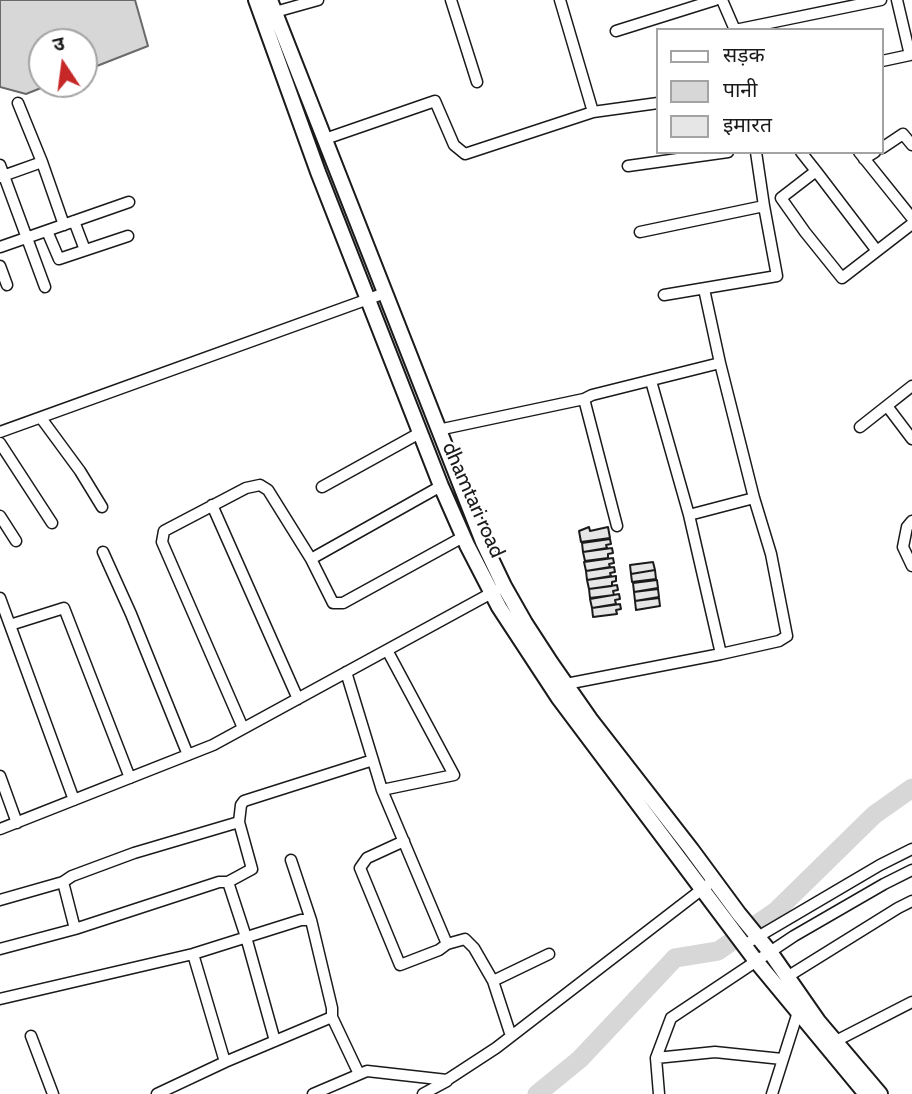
<!DOCTYPE html>
<html>
<head>
<meta charset="utf-8">
<style>
  body { margin:0 }
  #map { position:relative; width:912px; height:1094px; overflow:hidden; background:#fff; font-family:Cabin,"Noto Sans Devanagari",sans-serif }
  canvas { display:block }
  .legend { position:absolute; left:656px; top:28px; width:228px; height:126px; box-sizing:border-box; background:#fff; border:2px solid #a3a3a3; margin:0; padding:9px 12px; list-style:none; font-size:21px; color:#1a1a1a }
  .legend li { display:flex; align-items:center; gap:14px; height:35px }
  .legend b { width:35px; border:2px solid #a3a3a3 }
  .north { position:absolute; left:28px; top:28px; width:70px; height:70px; box-sizing:border-box; background:#fff; border:2px solid #a3a3a3; border-radius:50%; rotate:347deg; font-size:19px; font-weight:700; line-height:28px; text-align:center; color:#1a1a1a }
  .north::after { content:''; display:block; margin:auto; width:24px; height:32px; background:#c62828; clip-path:polygon(50% 0,100% 100%,50% 72%,0 100%) }
</style>
</head>
<body>
<div id="map">
<canvas width="912" height="1094"></canvas>
<ul class="legend">
<li><b style="height:9px;background:#fff"></b>सड़क</li>
<li><b style="height:19px;background:#d7d7d7"></b>पानी</li>
<li><b style="height:19px;background:#e6e6e6"></b>इमारत</li>
</ul>
<div class="north">उ</div>
</div>
<script>
const ctx = document.querySelector('canvas').getContext('2d');
ctx.lineJoin = 'round';
function fill(path, color) { ctx.fillStyle = color; ctx.fill(path, 'evenodd'); }
const shape = rows => new Path2D(rows.map(r => 'M' + r).join(''));
function strokePath(path, color, width, dash) { ctx.strokeStyle = color; ctx.lineWidth = width; ctx.lineCap = dash ? 'butt' : 'round'; ctx.setLineDash(dash || []); ctx.stroke(path); }
function drawText(font, color, halo, rows, align = 'center') {
  ctx.font = font + ' Cabin,sans-serif'; ctx.lineWidth = 5; ctx.setLineDash([]); ctx.textBaseline = 'middle'; ctx.strokeStyle = halo; ctx.fillStyle = color; for (const [text, x, y, turn = 0] of rows) {
    ctx.save(); ctx.translate(x, y); ctx.rotate((+turn || 0) * Math.PI / 180); ctx.textAlign = isNaN(turn) ? turn : align; if (halo) ctx.strokeText(text, 0, 0); ctx.fillText(text, 0, 0); ctx.restore();
  }
}
const water = shape([
  [0,0,135,0,148,46,84,71,84,42,42,42,42,84,51,84,26,94,0,87,0,0]
]);
fill(water, '#d7d7d7');
strokePath(water, '#6a6a6a', 2);
strokePath(shape([
  [537,1094,580,1059,675,958,718,951,776,911,874,815,912,788]
]), '#d7d7d7', 19);
const building = shape([
  [589,527,590,531,608,527,610,538,581,542,579,531,589,527],
  [610,539,611,544,606,545,607,548,583,552,582,543,610,539],
  [612,548,613,553,608,554,608,558,585,561,583,552,612,548],
  [613,558,614,563,609,564,610,567,586,571,584,562,613,558],
  [653,562,655,570,631,574,630,565,653,562],
  [614,567,615,572,610,573,611,576,587,580,586,571,614,567],
  [655,570,656,579,632,582,631,574,655,570],
  [616,576,616,581,612,582,612,586,589,589,587,580,616,576],
  [657,580,658,588,634,592,633,583,657,580],
  [617,585,618,590,613,591,614,595,590,598,589,589,617,585],
  [658,589,659,597,635,601,634,592,658,589],
  [619,594,620,599,615,600,616,604,592,608,590,599,619,594],
  [659,598,660,606,636,610,635,601,659,598],
  [620,604,621,609,616,610,617,614,593,617,592,608,620,604]
]);
fill(building, '#e6e6e6');
strokePath(building, '#1a1a1a', 2);
const minor = shape([
  [451,0,477,82],
  [560,0,593,112],
  [722,0,735,30],
  [275,12,318,0],
  [735,30,881,0],
  [616,31,715,0],
  [882,61,910,55,897,0],
  [18,103,42,162],
  [325,139,435,101,454,145,465,154,593,112,658,103],
  [882,148,903,134,912,145],
  [801,152,816,171,781,198,805,232,842,278,912,224],
  [859,152,912,218],
  [864,159,875,152],
  [0,165,45,287],
  [628,166,728,152],
  [816,171,877,251],
  [0,177,42,162,64,225],
  [74,221,85,250],
  [47,231,59,259,128,236],
  [640,232,764,206],
  [0,247,129,202],
  [0,266,7,285],
  [664,295,777,276,764,206,756,152],
  [651,381,689,515,721,654],
  [584,399,617,526],
  [887,406,912,439],
  [41,418,80,471,102,507],
  [860,427,912,386],
  [438,430,584,399,592,395,720,363],
  [0,432,385,293],
  [0,443,52,523],
  [322,487,416,435,421,434],
  [212,505,298,699],
  [689,515,754,498],
  [0,516,16,541],
  [912,521,907,527,903,547,912,566],
  [103,552,131,614,188,755],
  [311,559,441,486],
  [0,598,74,800],
  [10,625,64,608,130,778],
  [346,672,382,790,447,944],
  [566,684,721,654,779,641,787,636,771,554,754,498,720,363,704,289],
  [243,728,162,542,164,531,246,488,260,485,268,490,311,559,333,603,343,603,463,537],
  [0,776,17,823],
  [382,790,454,775,387,650],
  [0,829,213,745,497,590],
  [404,841,367,858,360,868,400,965,439,950,447,944,465,939,474,948,493,981,549,954],
  [291,860,311,920],
  [63,882,75,929],
  [228,882,246,937,275,1041],
  [0,900,63,882,72,876,134,853,239,822],
  [744,945,880,865,912,849],
  [0,949,75,929,219,882,228,882,252,869,239,822,241,805,244,801,373,760],
  [193,954,225,1062],
  [787,977,898,908,912,901],
  [493,981,511,1036],
  [0,999,193,954,301,920,311,920,332,1008,332,1017,359,1074],
  [31,1036,53,1094],
  [832,1043,912,1002],
  [656,1058,715,1052,782,1059],
  [157,1094,225,1062,332,1017],
  [313,1094,367,1071,447,1080,496,1048,714,880],
  [423,1094,447,1081],
  [659,1094,656,1058,671,1018,794,936,884,884,912,870],
  [772,1094,798,1012]
]);
const secondary = shape([
  [256,0,318,172,441,486,467,545,499,607,558,697,756,961,866,1094],
  [270,0,483,542,504,586,525,623,551,663,590,719,691,849,739,914,770,952,818,1021,880,1094]
]);
strokePath(minor, '#1a1a1a', 13);
strokePath(secondary, '#1a1a1a', 18);
strokePath(minor, '#fff', 10);
strokePath(secondary, '#fff', 14);
drawText('21px', '#1a1a1a', '#fff', [
  ["dhamtari road",473,500,66]
]);
</script>
</body>
</html>
